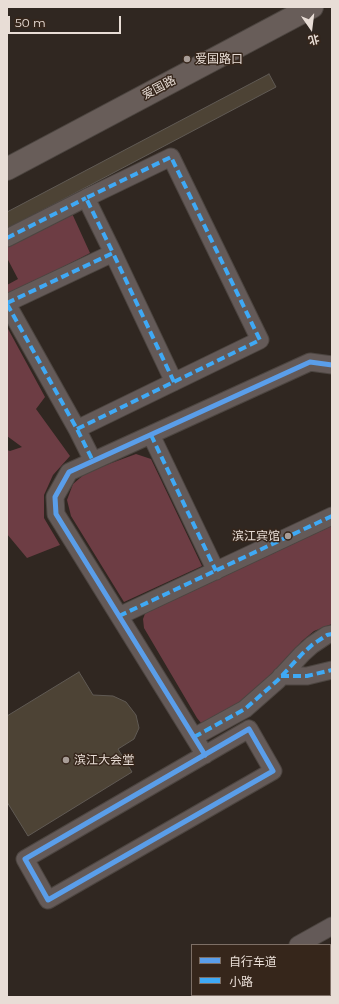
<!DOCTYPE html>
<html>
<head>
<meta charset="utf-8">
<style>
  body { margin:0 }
  #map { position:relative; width:339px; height:1004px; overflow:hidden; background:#302721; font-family:Montserrat,"Noto Sans SC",sans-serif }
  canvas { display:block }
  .frame { position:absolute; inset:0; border:8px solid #e8ddd6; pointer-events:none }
  .legend { position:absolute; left:191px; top:944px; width:140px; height:52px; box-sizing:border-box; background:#36261b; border:1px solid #7d6f66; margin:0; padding:5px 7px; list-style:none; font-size:12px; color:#e8ddd6 }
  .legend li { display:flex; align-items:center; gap:8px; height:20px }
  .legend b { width:20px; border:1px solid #7d6f66 }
  .north { position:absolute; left:291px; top:8px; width:40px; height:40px; -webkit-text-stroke:3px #36261b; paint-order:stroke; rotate:166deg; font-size:11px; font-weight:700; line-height:16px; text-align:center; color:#e8ddd6 }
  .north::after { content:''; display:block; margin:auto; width:14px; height:18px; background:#e8ddd6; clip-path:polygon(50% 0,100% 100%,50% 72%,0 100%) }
  .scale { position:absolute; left:8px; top:16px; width:113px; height:18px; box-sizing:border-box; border:2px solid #e8ddd6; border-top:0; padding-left:5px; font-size:12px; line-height:14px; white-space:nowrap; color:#e8ddd6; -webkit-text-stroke:3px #36261b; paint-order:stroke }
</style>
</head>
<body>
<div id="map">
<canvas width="339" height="1004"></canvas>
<div class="frame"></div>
<ul class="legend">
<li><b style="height:5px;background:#5a9eea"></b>自行车道</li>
<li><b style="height:5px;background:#3fa9f5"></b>小路</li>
</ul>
<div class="north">北</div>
<div class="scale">50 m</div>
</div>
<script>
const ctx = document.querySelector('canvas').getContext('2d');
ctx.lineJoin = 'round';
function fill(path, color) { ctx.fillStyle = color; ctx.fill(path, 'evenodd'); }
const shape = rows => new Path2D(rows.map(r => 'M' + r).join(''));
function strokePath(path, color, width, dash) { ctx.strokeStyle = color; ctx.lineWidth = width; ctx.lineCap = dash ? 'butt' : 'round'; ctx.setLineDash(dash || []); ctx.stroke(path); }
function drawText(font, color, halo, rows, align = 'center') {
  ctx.font = font + ' Montserrat,"Noto Sans SC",sans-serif'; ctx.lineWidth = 3; ctx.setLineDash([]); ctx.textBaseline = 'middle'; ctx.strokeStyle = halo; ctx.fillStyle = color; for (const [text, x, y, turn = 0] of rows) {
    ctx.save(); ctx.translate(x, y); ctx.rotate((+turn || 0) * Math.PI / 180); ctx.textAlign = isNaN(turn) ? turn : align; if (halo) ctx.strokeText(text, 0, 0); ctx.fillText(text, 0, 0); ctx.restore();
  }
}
fill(shape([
  [70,209,90,253,7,296,7,285,18,279,7,258,7,241],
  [7,327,45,397,36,409,70,456,53,475,44,495,44,518,60,545,27,558,7,534,7,450,10,451,22,447,7,436],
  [136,454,151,459,202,566,124,602,71,516,67,500,73,484,87,472],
  [332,523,332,624,314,631,302,641,280,667,239,705,214,719,201,723,197,718,144,628,143,619,146,611]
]), '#6d3d44');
const building = shape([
  [269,74,276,87,7,229,7,212,269,74],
  [79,672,93,695,113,696,126,702,136,715,139,728,134,739,118,749,132,772,28,836,7,802,7,716,79,672]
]);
fill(building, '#4d4335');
strokePath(building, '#605a54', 1);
const street = shape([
  [7,238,86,198],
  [7,303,113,253,174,382],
  [7,304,77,429,93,461],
  [77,429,260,340,171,157,86,198,113,253],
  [151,435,216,571],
  [119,616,332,516],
  [281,676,307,676,332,670],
  [249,729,273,771,48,900,25,859,249,729],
  [194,737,245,709,278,680,302,654,312,645,327,635,332,634],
  [205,755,56,514,55,497,69,472,310,362,332,365],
  [298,945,332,926],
  [203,997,206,995]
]);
const secondary = shape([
  [7,169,312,7]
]);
strokePath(street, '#4c4540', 19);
strokePath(secondary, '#4c4540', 24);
strokePath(street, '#645a58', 17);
strokePath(secondary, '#685d59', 22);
strokePath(shape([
  [7,238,86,198],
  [7,303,113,253,174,382],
  [7,304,77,429,93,461],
  [77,429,260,340,171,157,86,198,113,253],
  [151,435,216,571],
  [119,616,332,516],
  [281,676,307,676,332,670],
  [194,737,245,709,278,680,302,654,312,645,327,635,332,634]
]), '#3fa9f5', 4, [8, 4]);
strokePath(shape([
  [249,729,273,771,48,900,25,859,249,729],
  [205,755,56,514,55,497,69,472,310,362,332,365]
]), '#5a9eea', 5);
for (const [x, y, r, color] of [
  [187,59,4,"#a89d97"],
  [288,536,4,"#a89d97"],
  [66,760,4,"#a89d97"]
]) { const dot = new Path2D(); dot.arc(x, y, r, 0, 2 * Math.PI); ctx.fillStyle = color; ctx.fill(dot); strokePath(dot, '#36261b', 1.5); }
drawText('12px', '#e8ddd6', '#36261b', [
  ["爱国路口",195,59],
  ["滨江宾馆",280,536,"right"],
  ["滨江大会堂",74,760]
], 'left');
drawText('12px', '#e8ddd6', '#36261b', [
  ["爱国路",159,88,-28]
]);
</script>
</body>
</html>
